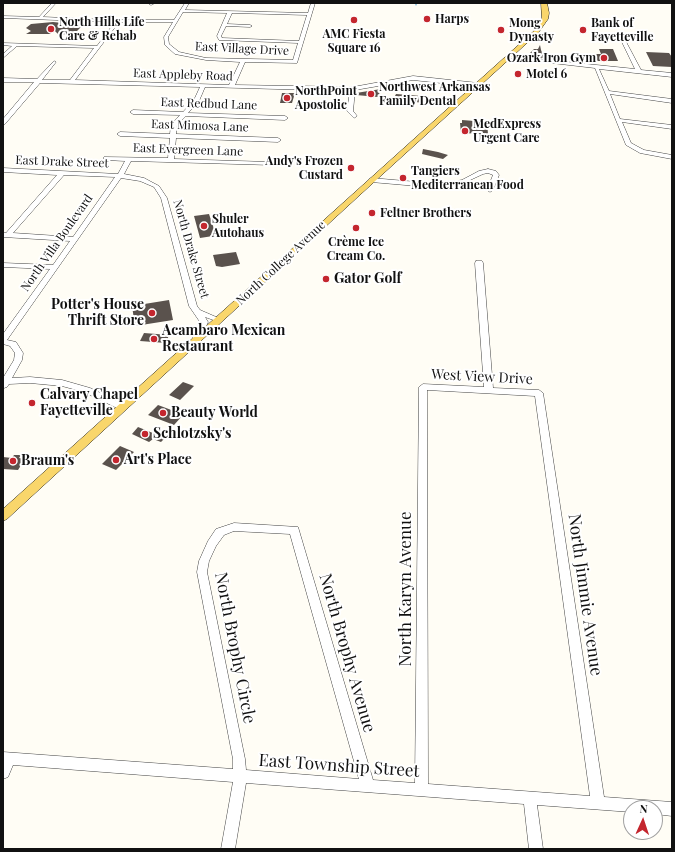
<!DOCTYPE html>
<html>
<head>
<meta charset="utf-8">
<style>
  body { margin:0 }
  #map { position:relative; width:675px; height:852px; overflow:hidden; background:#fffdf5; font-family:"Playfair Display",serif }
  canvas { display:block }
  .frame { position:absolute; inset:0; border:4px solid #111; pointer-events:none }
  .north { position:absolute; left:623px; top:800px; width:40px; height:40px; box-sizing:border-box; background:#fff; border:1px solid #a0a0a0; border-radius:50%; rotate:3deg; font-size:11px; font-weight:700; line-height:16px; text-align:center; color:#111 }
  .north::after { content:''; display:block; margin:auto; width:14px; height:18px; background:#c4262e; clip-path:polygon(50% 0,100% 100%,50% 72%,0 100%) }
</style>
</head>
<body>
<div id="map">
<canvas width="675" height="852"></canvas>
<div class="frame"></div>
<div class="north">N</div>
</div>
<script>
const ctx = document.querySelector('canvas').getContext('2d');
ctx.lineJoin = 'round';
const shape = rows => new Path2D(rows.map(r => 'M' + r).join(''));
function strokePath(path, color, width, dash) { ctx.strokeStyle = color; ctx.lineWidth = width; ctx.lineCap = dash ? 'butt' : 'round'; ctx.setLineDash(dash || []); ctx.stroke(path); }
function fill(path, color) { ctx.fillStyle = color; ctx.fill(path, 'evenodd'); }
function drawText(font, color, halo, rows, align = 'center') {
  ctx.font = font + ' "Playfair Display",serif'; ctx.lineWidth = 4; ctx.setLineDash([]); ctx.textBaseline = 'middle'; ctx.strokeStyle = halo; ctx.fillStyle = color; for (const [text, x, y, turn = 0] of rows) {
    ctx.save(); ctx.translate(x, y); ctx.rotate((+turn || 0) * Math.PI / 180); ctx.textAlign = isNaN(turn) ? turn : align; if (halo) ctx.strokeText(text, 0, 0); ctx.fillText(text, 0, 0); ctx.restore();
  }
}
strokePath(shape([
  [416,3,416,5]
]), '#3f96cf', 1);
fill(shape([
  [53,22,83,25,75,33,59,35,54,30,50,34,26,34,31,31,26,28,31,24],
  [540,45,541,50,544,58,535,57,536,55,529,54,534,49,538,49],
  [599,49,613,49,618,61,593,61,590,54,601,54],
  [646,52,669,53,672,57,672,67,653,66],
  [381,89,378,97,356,95,356,93],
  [282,93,295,93,292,103,280,103],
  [396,94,422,96,429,96,426,103,393,100],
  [462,120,487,122,488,134,461,133,460,123,462,123],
  [423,149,438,152,448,155,443,159,422,154],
  [209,214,214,229,224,228,226,234,200,238,194,216],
  [236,252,240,264,222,267,216,266,213,255],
  [169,300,173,320,135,326,132,306],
  [144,333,169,335,166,343,140,341],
  [183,382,194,386,180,400,169,395],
  [158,405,174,411,183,415,174,425,148,415],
  [138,427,165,438,161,442,153,439,149,442,132,434],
  [120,446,134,452,116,470,102,464],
  [14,455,21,455,19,458,25,459,18,470,3,469,3,457,12,458]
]), '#5a524d');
const minor = shape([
  [52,3,56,3,43,17,112,20,174,20,185,3,189,3,185,10,308,13,311,3,315,3,297,63,245,62,235,85,353,87,413,76,478,83,481,85,478,87,413,80,355,90,353,111,357,116,354,118,347,111,350,91,205,87,199,101,188,113,285,116,288,118,285,120,186,116,177,125,176,134,278,138,281,140,278,142,176,138,174,159,270,162,273,164,272,165,131,161,124,174,144,178,159,186,167,198,197,306,200,310,223,320,219,322,205,317,208,322,200,340,196,342,193,342,192,340,200,322,189,306,161,198,154,187,140,181,121,178,7,340,16,342,23,353,22,360,12,378,30,377,62,380,90,388,125,405,126,407,122,410,119,409,84,392,62,386,30,383,9,384,7,387,4,388,3,378,14,360,15,353,10,346,3,344,3,334,50,269,3,267,3,263,53,265,70,241,3,237,3,233,6,233,57,175,3,172,3,168,118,174,125,161,106,160,103,158,104,157,168,158,170,138,120,136,117,134,120,132,170,134,171,125,180,115,133,114,130,112,133,110,183,112,194,100,200,87,40,83,5,124,3,125,3,119,34,82,3,82,3,78,37,79,54,61,56,62,42,80,70,80,94,48,17,46,3,58,3,54,12,46,3,45,3,43,97,46,112,26,110,22,3,18,3,16,39,17,52,3],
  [183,12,227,13,217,36,219,40,298,43,293,60,206,58,179,52,169,44,168,37,183,12],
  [232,13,307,15,299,41,222,38,221,36,226,26,250,27,252,26,250,25,227,24,232,13],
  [115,22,173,22,164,37,165,45,175,54,206,60,240,62,229,85,75,80,116,26,115,22],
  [64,175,115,177,73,237,13,233,64,175],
  [150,3,155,3,151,5,149,4,150,3],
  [621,35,623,36,641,70,672,73,672,77,599,69,609,91,672,99,672,103,610,94,620,119,672,125,672,129,622,122,631,143,644,150,672,155,672,159,640,153,626,145,595,68,509,58,507,57,509,56,635,69,619,36,621,35],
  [488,169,496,171,499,175,493,190,490,192,487,190,493,175,488,173,483,174,466,182,440,188,371,182,368,180,371,178,440,184,462,180,479,171,488,169],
  [476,261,482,261,483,263,493,388,539,390,543,393,604,797,672,802,672,816,655,814,655,808,631,808,631,812,537,805,543,849,529,849,524,804,246,783,235,849,221,849,233,782,13,765,8,777,3,779,3,752,233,769,233,759,197,572,199,561,208,541,216,529,234,523,298,527,373,780,415,783,419,387,423,384,484,387,475,263,476,261],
  [427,390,535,396,590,796,428,784,427,390],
  [234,531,290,534,359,779,246,770,245,759,207,572,209,561,216,546,224,535,234,531]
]);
const major = shape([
  [541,3,547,3,549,13,548,19,538,33,374,182,7,519,3,521,3,509,534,31,542,19,541,3]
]);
strokePath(minor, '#444', 1);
strokePath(major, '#222', 1);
fill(minor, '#fff');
fill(major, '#f9d66b');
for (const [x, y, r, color] of [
  [427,19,4,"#c4262e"],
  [354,20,4,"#c4262e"],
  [51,29,4,"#c4262e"],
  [501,30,4,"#c4262e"],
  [583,30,4,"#c4262e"],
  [604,58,4,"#c4262e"],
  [518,74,4,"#c4262e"],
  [371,94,4,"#c4262e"],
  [287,98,4,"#c4262e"],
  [465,131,4,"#c4262e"],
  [351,168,4,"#c4262e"],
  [403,178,4,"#c4262e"],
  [372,213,4,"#c4262e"],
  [204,226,4,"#c4262e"],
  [356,228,4,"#c4262e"],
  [326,279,4,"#c4262e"],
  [152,313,4,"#c4262e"],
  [154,339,4,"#c4262e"],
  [32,403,4,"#c4262e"],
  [163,413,4,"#c4262e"],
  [145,434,4,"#c4262e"],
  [116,460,4,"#c4262e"],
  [13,461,4,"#c4262e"]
]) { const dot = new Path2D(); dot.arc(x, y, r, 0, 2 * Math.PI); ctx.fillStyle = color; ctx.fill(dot); strokePath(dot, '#fff', 1.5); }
drawText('bold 12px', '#111', '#fff', [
  ["Harps",435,19],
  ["North Hills Life",59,22],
  ["Care & Rehab",59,36],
  ["Mong",509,23],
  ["Dynasty",509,37],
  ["Bank of",591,23],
  ["Fayetteville",591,37],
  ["AMC Fiesta",354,34,"center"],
  ["Square 16",354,48,"center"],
  ["Ozark Iron Gym",596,58,"right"],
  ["Motel 6",526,74],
  ["Northwest Arkansas",379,87],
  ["Family Dental",379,101],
  ["NorthPoint",295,91],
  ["Apostolic",295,105],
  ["MedExpress",473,124],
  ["Urgent Care",473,138],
  ["Andy's Frozen",343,161,"right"],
  ["Custard",343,175,"right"],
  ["Tangiers",411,171],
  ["Mediterranean Food",411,185],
  ["Feltner Brothers",380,213],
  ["Shuler",212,219],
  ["Autohaus",212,233],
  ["Crème Ice",356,242,"center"],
  ["Cream Co.",356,256,"center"]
], 'left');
drawText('12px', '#111', '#fff', [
  ["East Village Drive",242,49,3],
  ["East Appleby Road",183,75,2],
  ["East Redbud Lane",209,104,2],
  ["East Mimosa Lane",200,126,2],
  ["East Evergreen Lane",188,150,2],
  ["East Drake Street",62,162,2],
  ["North Villa Boulevard",57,243,-55],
  ["North Drake Street",191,249,74],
  ["North College Avenue",281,263,-43]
]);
drawText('bold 14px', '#111', '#fff', [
  ["Gator Golf",334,279],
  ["Potter's House",144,305,"right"],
  ["Thrift Store",144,321,"right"],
  ["Acambaro Mexican",162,331],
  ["Restaurant",162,347],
  ["Calvary Chapel",40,395],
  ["Fayetteville",40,411],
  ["Beauty World",171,413],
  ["Schlotzsky's",153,434],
  ["Art's Place",124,460],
  ["Braum's",21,461]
], 'left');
drawText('14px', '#111', '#fff', [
  ["West View Drive",482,377,3]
]);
drawText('17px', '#111', '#fff', [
  ["North Karyn Avenue",406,589,-90],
  ["North Jimmie Avenue",585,595,82],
  ["North Brophy Circle",235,648,79],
  ["North Brophy Avenue",347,653,74],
  ["East Township Street",339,766,4]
]);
</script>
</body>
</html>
